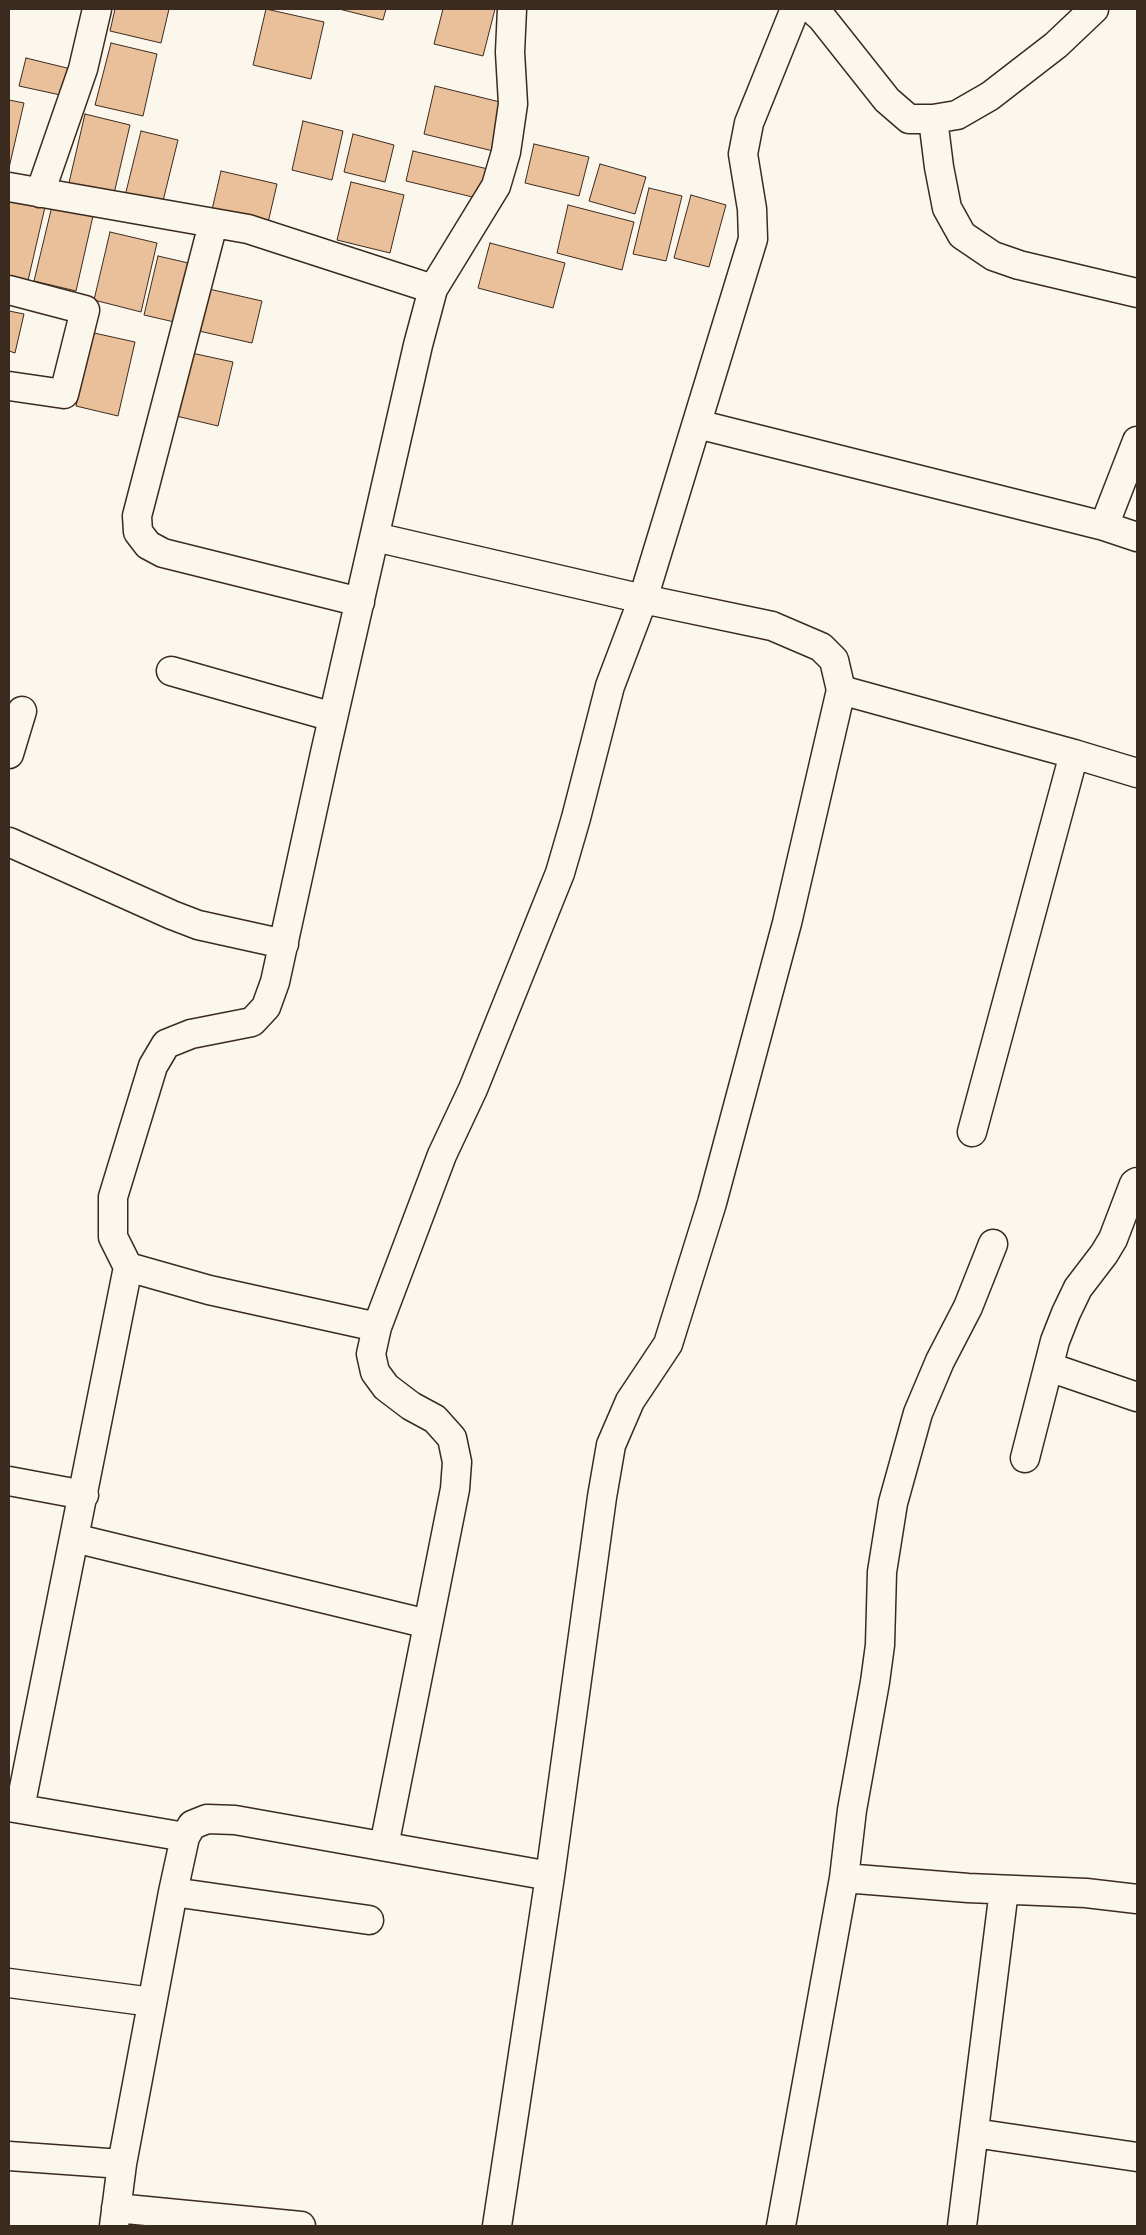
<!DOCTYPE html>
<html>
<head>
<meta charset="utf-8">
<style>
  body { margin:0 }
  #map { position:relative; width:1146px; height:2235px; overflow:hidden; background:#fbf7ec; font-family:"Balsamiq Sans",sans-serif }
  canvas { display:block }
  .frame { position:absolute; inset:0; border:10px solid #3b2a1e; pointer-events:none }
</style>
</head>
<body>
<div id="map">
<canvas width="1146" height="2235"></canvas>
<div class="frame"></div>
</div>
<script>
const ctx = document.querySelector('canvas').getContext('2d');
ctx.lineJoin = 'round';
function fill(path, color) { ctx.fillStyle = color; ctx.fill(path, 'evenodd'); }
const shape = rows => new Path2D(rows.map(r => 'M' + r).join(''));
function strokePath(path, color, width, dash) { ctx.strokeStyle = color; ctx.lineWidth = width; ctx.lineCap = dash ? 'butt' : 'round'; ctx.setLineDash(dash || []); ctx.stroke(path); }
const building = shape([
  [115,9,169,9,161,43,110,31,115,9],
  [266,9,324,22,311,79,253,65,266,9],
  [339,9,386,9,383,20,339,9],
  [443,9,495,9,483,56,434,44,443,9],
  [111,43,157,54,143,116,95,105,111,43],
  [26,58,71,69,65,96,19,86,26,58],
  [435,86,504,103,493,151,424,134,435,86],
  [9,100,24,103,9,168,9,100],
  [85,114,130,125,113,198,68,187,85,114],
  [303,121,343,131,332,180,292,170,303,121],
  [141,131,178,140,162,205,125,196,141,131],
  [353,134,394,145,385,182,344,172,353,134],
  [534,144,589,157,579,196,525,183,534,144],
  [413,151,492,170,485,200,406,181,413,151],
  [600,164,646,177,635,214,589,201,600,164],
  [221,171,277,184,267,227,211,214,221,171],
  [351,182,404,195,390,253,337,240,351,182],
  [649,188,682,196,666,261,633,254,649,188],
  [691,195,726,205,709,267,674,258,691,195],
  [9,198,45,207,27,285,9,280,9,198],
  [568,205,634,222,622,270,557,253,568,205],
  [52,206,93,216,76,291,34,281,52,206],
  [110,232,157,243,141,312,94,300,110,232],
  [490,243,565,263,553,308,478,288,490,243],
  [158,256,197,265,183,324,144,315,158,256],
  [209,289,262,301,252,343,199,331,209,289],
  [9,311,24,314,15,353,9,351,9,311],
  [94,333,135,342,118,416,76,406,94,333],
  [187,352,233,362,218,426,172,415,187,352]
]);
fill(building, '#e9c099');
strokePath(building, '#3b2a1e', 1);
const street = shape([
  [812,9,822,18,887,100,909,119,933,119,957,115,990,96,1056,45,1094,9],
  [933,119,939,167,947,208,962,235,993,256,1019,265,1137,293],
  [9,187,248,229,433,289],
  [40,193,83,69,97,9],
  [213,224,137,516,138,532,148,545,163,553,360,602],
  [9,290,85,310,64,394,9,386],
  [697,424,1104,526,1137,537],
  [1104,526,1137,441],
  [375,537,643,599,772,626,821,647,834,660,841,690,787,923,712,1203,668,1344,630,1401,611,1445,602,1497,550,1876,497,2226],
  [171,671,333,717],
  [841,690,1074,754,1137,773],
  [9,754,22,711],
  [9,842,172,915,198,925,284,944],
  [972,1132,1074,754],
  [377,1327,209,1290,128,1267,113,1237,113,1197,153,1066,166,1044,191,1034,252,1022,266,1007,275,982,325,753,418,345,433,289,496,186,506,152,513,104,510,52,512,9],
  [1049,1367,1137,1397],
  [1025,1458,1055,1341,1066,1313,1078,1288,1104,1254,1113,1239,1134,1184,1137,1182],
  [9,1481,84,1495],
  [74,1538,428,1624],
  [9,1807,185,1837],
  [20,1808,128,1267],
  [384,1846,455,1489,457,1462,452,1438,435,1419,411,1406,386,1387,375,1372,371,1354,377,1327,442,1155,473,1089,560,873,576,818,610,686,643,599,753,239,752,209,743,154,749,123,795,9],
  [844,1878,968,1888,1086,1893,1137,1899],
  [173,1892,369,1920],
  [9,1983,152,2002],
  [974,2133,1137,2157],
  [9,2156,122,2164],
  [116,2208,301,2226],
  [114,2226,122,2164,173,1892,185,1837,192,1825,207,1819,235,1820,550,1876],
  [781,2226,844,1878,852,1810,875,1682,880,1645,882,1572,893,1503,918,1413,940,1361,968,1307,993,1244],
  [962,2226,1004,1890]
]);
strokePath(street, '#3b2a1e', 31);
strokePath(street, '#fbf7ec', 28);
</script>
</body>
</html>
